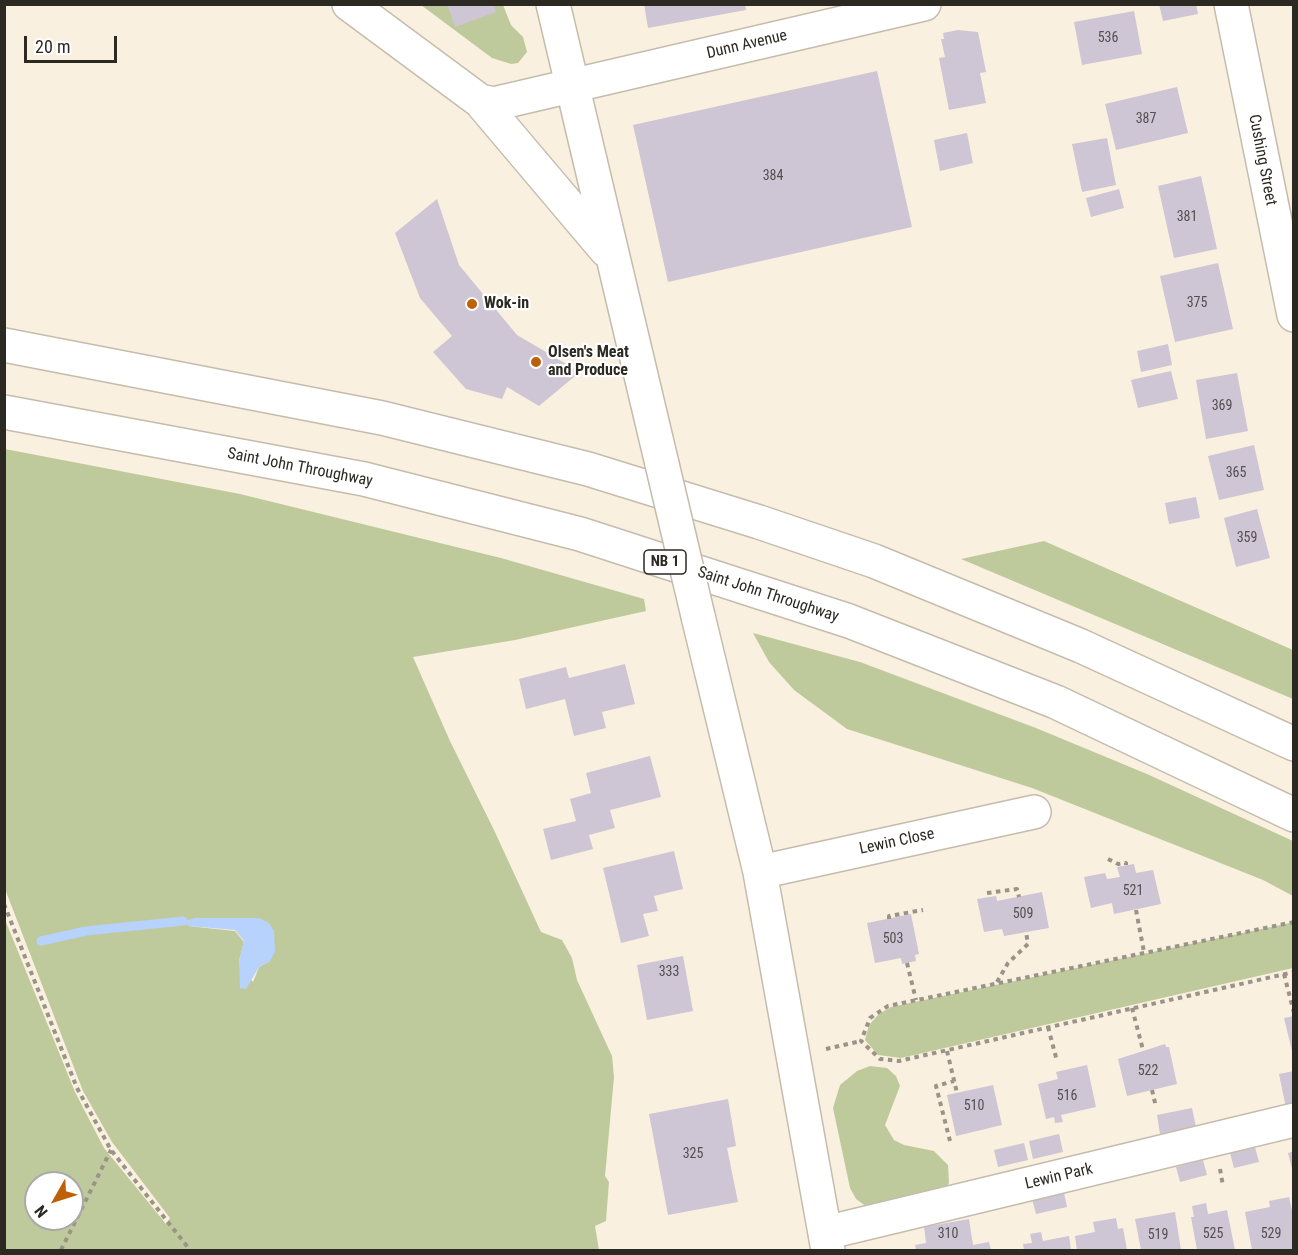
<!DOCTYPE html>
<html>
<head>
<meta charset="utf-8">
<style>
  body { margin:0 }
  #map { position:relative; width:1298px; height:1255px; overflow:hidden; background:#faf0e0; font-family:"Roboto Condensed",sans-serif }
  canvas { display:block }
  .frame { position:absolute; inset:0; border:6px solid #2c2923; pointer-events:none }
  .north { position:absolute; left:24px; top:1171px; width:60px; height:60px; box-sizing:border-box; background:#fff; border:2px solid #aba9a7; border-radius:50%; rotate:231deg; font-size:16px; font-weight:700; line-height:24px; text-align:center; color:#2c2923 }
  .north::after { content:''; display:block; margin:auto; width:21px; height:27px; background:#bc6106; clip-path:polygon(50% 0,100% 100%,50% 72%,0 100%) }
  .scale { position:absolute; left:24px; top:36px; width:93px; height:27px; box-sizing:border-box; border:3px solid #2c2923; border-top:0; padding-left:8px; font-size:18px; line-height:21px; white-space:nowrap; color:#2c2923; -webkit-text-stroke:4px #fff; paint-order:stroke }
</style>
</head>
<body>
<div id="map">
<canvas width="1298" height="1255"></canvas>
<div class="frame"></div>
<div class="north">N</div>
<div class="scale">20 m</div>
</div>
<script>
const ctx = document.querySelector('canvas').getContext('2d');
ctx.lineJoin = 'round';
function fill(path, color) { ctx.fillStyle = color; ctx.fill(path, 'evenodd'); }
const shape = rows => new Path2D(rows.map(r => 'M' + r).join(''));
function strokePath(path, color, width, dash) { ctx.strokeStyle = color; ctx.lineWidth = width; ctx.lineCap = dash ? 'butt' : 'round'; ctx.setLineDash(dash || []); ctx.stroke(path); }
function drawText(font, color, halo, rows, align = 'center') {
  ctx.font = font + ' "Roboto Condensed",sans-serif'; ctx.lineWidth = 4.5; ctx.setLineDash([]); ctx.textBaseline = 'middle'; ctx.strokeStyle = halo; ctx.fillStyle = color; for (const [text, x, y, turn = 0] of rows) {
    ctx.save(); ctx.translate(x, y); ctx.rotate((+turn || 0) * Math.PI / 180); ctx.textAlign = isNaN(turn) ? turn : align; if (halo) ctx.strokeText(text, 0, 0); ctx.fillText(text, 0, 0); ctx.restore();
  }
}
fill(shape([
  [421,5,503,5,511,25,523,37,527,52,518,63,511,64,492,58],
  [5,449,240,494,501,558,644,599,646,611,515,640,413,657,450,741,494,830,541,932,562,940,572,958,577,980,612,1056,614,1077,605,1176,609,1182,606,1221,595,1226,599,1250,5,1250,4,917,75,1092,104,1148,166,1224,170,1218,112,1142,83,1091,5,889],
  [196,918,259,919,270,961,259,967,253,982,240,967,239,961,244,942,235,931,188,926],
  [36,1183,72,1183,72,1219,36,1219],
  [1044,541,1293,650,1293,699,961,559],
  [753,633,860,662,1036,728,1147,774,1293,841,1293,896,1263,880,1032,788,847,729,794,690,769,662],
  [1290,923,1293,924,1293,968,901,1058,878,1055,865,1040,869,1025,879,1014,891,1007],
  [870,1066,887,1068,896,1076,900,1086,885,1125,894,1140,904,1145,934,1151,948,1165,949,1183,943,1194,867,1207,856,1199,850,1188,833,1108,840,1085,857,1071]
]), '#bfca9c');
fill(shape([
  [196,918,259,918,269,923,274,931,275,952,270,961,259,967,246,989,240,988,239,961,244,941,235,930,188,926,183,921]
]), '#b7d2fc');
strokePath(shape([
  [41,941,86,931,183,921]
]), '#b7d2fc', 9);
fill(shape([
  [447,4,493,4,496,12,455,27],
  [644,4,745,4,746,10,648,28],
  [1159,4,1196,4,1198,14,1163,21],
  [1134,11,1142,54,1082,65,1074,22],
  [958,30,978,32,986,72,980,73,986,103,949,110,939,58,945,57,941,39,944,39,943,33],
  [877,71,912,227,668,282,633,125],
  [1177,87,1188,133,1116,150,1105,104],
  [967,133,973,163,940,171,934,140],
  [1107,138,1116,185,1082,192,1072,144],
  [1201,176,1217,249,1174,258,1158,186],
  [1119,189,1124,208,1091,217,1086,198],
  [437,199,459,265,517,335,580,372,539,406,507,387,502,399,466,389,433,352,452,336,420,298,395,233],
  [1218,263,1233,329,1175,342,1160,276],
  [1168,344,1172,365,1141,372,1137,351],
  [1171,371,1178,399,1138,408,1131,380],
  [1237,373,1248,431,1206,439,1196,380],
  [1254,445,1264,490,1219,500,1208,456],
  [1196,497,1200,518,1169,524,1165,503],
  [1257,509,1270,558,1236,567,1224,518],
  [625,664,635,704,602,712,606,728,574,736,565,699,526,709,519,679,566,667,569,678],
  [650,756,661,797,610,810,615,828,589,835,593,849,551,860,543,829,576,821,570,799,591,793,586,773],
  [674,851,683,889,654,896,658,911,643,914,649,936,621,943,603,868],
  [1134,864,1136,873,1153,870,1161,904,1114,914,1112,903,1091,908,1084,877,1105,873,1107,879,1120,877,1117,867],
  [1042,892,1049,928,1004,936,1002,929,984,932,977,899,996,896,997,901],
  [911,914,919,954,915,955,916,961,902,964,901,958,875,963,867,923],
  [683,956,693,1011,647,1020,637,965],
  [1294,1016,1294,1055,1293,1055,1284,1018],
  [1165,1044,1166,1047,1169,1047,1177,1084,1127,1096,1118,1059],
  [1087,1065,1096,1107,1061,1115,1063,1122,1055,1123,1054,1117,1046,1119,1038,1084,1058,1079,1056,1072],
  [1294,1071,1294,1106,1286,1108,1279,1074],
  [993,1085,1002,1125,956,1136,947,1095],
  [728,1099,736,1146,727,1148,738,1202,668,1215,649,1114],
  [1192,1108,1196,1127,1160,1134,1157,1115],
  [1059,1134,1063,1152,1033,1159,1029,1141],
  [1024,1143,1028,1160,998,1167,994,1150],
  [1255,1147,1259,1162,1234,1168,1230,1153],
  [1294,1151,1294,1173,1293,1173,1288,1153],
  [1203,1160,1207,1175,1180,1182,1176,1167],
  [1063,1188,1067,1207,1036,1214,1031,1195],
  [1289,1197,1294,1219,1294,1250,1252,1250,1245,1212,1270,1207,1269,1201],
  [1206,1203,1208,1214,1227,1210,1235,1250,1197,1250,1191,1217,1194,1217,1192,1206],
  [1175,1212,1181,1250,1141,1250,1135,1219],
  [1116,1218,1118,1229,1123,1228,1127,1250,1077,1250,1075,1236,1095,1232,1093,1222],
  [969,1219,973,1245,989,1242,991,1250,916,1250,915,1245,926,1243,924,1227],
  [1041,1232,1043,1241,1069,1236,1071,1250,1024,1250,1023,1244,1032,1243,1030,1234]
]), '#cec5d5');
const minor = shape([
  [349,4,480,101,606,250],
  [553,4,662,464],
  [1231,4,1294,315],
  [480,101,494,104,502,102,924,4],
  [698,616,760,872,828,1250],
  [760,872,1034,812],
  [825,1233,1294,1120]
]);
const highway = shape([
  [4,345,382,418,588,469,759,522,874,561,1081,646,1294,744],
  [4,412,364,479,580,534,849,621,1056,702,1294,815]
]);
strokePath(minor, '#c5bcad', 36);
strokePath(highway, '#c5bcad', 36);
strokePath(shape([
  [1108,859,1118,864,1126,863,1126,865],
  [987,893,1017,889,1019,897],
  [4,904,77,1088,111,1150,190,1250],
  [1136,910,1144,952],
  [889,919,889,916,923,910],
  [1294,922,888,1006,870,1018,861,1041,880,1059,899,1061,1294,972],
  [907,963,916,1000],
  [1284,974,1294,1013],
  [997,982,1008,963,1028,944,1026,932],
  [1132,1008,1143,1050],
  [1048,1027,1057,1061],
  [826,1049,861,1041],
  [947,1051,957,1093],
  [1152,1090,1156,1107],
  [950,1141,936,1086,954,1081],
  [1220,1169,1223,1186],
  [61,1250,111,1150]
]), '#9a9388', 4, [4.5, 4.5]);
strokePath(minor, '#fff', 33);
strokePath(highway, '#fff', 33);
const minorBridge = shape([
  [662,464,698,616]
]);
strokePath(minorBridge, '#c5bcad', 36, []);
strokePath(minorBridge, '#fff', 33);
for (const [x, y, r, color] of [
  [472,304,6,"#bc6106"],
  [536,362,6,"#bc6106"]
]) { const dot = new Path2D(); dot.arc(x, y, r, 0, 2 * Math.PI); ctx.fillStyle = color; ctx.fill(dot); strokePath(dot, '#fff', 2); }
drawText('14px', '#545050', null, [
  ["536",1108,38],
  ["387",1146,119],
  ["384",773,176],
  ["381",1187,217],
  ["375",1197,303],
  ["369",1222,406],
  ["365",1236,473],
  ["359",1247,538],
  ["521",1133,891],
  ["509",1023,914],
  ["503",893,939],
  ["333",669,972],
  ["522",1148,1071],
  ["516",1067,1096],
  ["510",974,1106],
  ["325",693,1154],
  ["310",948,1234],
  ["525",1213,1234],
  ["529",1271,1234],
  ["519",1158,1235]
]);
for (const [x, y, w] of [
  [665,562,42]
]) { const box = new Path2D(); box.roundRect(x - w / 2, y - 12, w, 24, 4.5); ctx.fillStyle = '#fff'; ctx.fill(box); strokePath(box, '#2c2923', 1.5); }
drawText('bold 15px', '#2c2923', null, [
  ["NB 1",665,562]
]);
drawText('16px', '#2c2923', '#fff', [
  ["Dunn Avenue",747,45,-13],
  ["Cushing Street",1262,160,79],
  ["Saint John Throughway",300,468,11],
  ["Saint John Throughway",768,595,18],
  ["Lewin Close",897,842,-12],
  ["Lewin Park",1059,1177,-13]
]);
drawText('bold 16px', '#2c2923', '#fff', [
  ["Wok-in",484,304],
  ["Olsen's Meat",548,353],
  ["and Produce",548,371]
], 'left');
</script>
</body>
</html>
